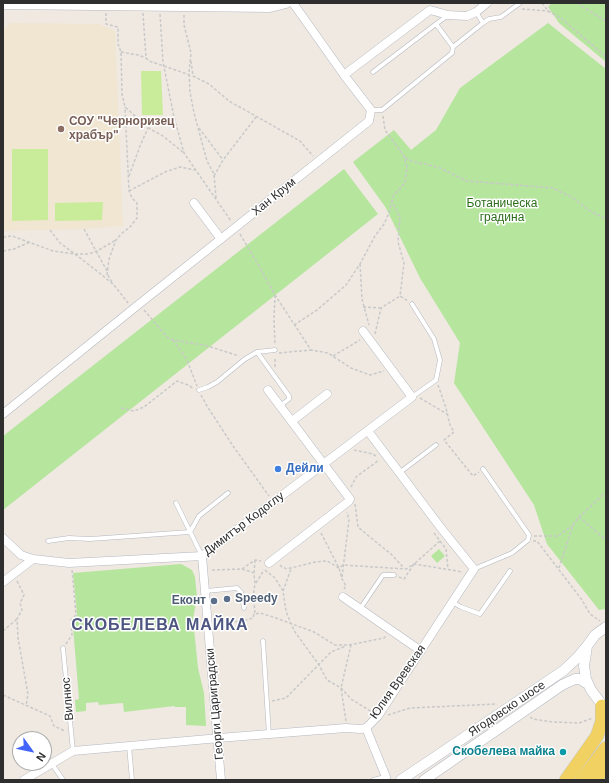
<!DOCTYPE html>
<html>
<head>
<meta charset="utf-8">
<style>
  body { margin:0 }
  #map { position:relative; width:609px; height:783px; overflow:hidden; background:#efe9e1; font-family:Helvetica,sans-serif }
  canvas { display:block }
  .frame { position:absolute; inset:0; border:4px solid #2e2e2e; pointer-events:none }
  .north { position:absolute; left:12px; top:731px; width:40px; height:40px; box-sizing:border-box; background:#fff; border:1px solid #ababab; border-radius:50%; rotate:123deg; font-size:11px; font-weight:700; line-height:16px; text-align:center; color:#2e2e2e }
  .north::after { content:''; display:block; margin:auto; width:14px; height:18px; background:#4264fb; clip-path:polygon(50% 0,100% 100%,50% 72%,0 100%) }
</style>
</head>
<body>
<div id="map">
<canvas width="609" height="783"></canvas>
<div class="frame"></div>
<div class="north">N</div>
</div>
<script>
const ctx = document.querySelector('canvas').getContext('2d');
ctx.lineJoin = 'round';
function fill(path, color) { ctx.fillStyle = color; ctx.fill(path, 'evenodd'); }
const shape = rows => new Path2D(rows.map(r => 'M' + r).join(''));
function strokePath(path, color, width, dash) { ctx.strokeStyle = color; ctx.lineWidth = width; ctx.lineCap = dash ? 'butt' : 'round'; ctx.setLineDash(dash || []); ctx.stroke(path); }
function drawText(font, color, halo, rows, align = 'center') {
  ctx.font = font + ' Helvetica,sans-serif'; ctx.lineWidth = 3; ctx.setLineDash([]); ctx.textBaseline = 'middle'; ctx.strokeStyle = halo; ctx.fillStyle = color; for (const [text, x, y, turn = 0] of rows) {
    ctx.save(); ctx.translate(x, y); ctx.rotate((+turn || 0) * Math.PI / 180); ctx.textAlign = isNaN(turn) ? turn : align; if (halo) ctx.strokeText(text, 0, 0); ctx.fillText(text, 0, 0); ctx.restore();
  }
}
fill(shape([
  [11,23,99,24,115,31,123,226,84,229,3,231,3,30]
]), '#f0e6d1');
fill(shape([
  [552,3,606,3,606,62,559,23,548,7],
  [548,23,606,69,606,609,599,610,547,544,534,505,454,383,460,343,420,278,386,208,353,162,394,130,411,150,436,130,460,88],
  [344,169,378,214,3,510,3,436],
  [439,549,445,556,437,563,431,556],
  [181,564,192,570,195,577,197,597,193,619,198,668,204,693,206,726,186,725,186,707,175,707,174,706,124,712,123,703,99,705,98,702,86,703,86,711,76,712,75,700,79,699,73,627,73,620,77,615,73,573]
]), '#b6e59e');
fill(shape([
  [141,71,161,71,163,115,142,115],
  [12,149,48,149,48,220,12,221],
  [103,202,102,220,55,221,55,203]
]), '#c9ec9a');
const service = shape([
  [476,12,483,23],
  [453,47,483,23,489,19,501,17,520,3],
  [373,72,436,24],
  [371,110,382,110,452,53,453,47,436,24,447,16],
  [412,304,434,339,440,360,436,380,412,397],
  [257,352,289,396,289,399,280,406],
  [199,390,208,387,217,382,245,359,257,352,275,350],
  [399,473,436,445],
  [176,503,202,556],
  [48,541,69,538,90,539,190,532,199,516,228,493],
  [474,569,512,553,528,540,529,535,483,469],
  [206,591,237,588,241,592,244,608],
  [452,602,461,607,480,614,510,571],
  [360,609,383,575,394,575],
  [263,641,269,735],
  [63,648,73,751],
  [129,746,132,780],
  [52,764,63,780],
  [373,780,385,777]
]);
const minor = shape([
  [293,3,344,75],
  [194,203,221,239],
  [268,390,350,499,349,501,269,563],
  [3,414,133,309,369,121,371,110,344,75,430,10,448,15,467,16,476,12,487,3],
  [292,421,327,394],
  [3,538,21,555,33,559,69,563,202,556,412,397,363,331],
  [202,556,221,780],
  [3,582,33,559],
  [343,597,421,651],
  [366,728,384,772,386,777,385,780],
  [24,780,73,751,231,737,346,728,360,729,366,728,378,716,474,569,441,528,368,431]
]);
const tertiary = shape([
  [3,4,270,7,286,3],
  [606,710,591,690,586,679,584,666,587,646,595,635,606,627],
  [401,780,563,671,577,658,587,646],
  [424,780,562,685,575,679,580,679,588,684]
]);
const primary = shape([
  [566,780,597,736,602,721,602,706],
  [582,780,606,748],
  [595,780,606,765]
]);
strokePath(service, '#b4b7c1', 5);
strokePath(minor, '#b4b7c1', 9);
strokePath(tertiary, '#b4b7c1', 11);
strokePath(primary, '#c9c9c9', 14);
strokePath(shape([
  [542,3,548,11,562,19,606,57],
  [578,3,581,6,606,21],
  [522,9,548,11],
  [106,13,106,24,118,27,118,44,121,52,122,94,125,107,150,129,163,136,184,153],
  [143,13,146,58,149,61,190,75],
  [160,14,163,62,174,117,184,153,231,221],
  [184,15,184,25,191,53,189,72,190,92,194,113,207,161,214,174,216,198],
  [121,52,138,55,146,58],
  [191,61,193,76,209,84,229,101,300,141,313,156],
  [383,116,385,130,404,156,407,168,405,182,399,190,394,194,392,201,400,217,398,242,404,263,400,296,408,301],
  [199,128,223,160],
  [405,158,418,163,426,164,440,168,467,181,553,188,573,198,590,211,606,219],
  [129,176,140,146,148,128],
  [214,176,223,160,256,117],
  [129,191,165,172,180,167,195,170],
  [84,229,107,271],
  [50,230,60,243,75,254,88,254,97,251,116,240],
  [240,234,259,266,275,295,311,350,328,353,351,368,370,375,384,371],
  [3,237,12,236,53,251,75,254,102,275,114,285,128,303],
  [3,251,14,249,30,242],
  [360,264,362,299,369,325],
  [107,275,109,259,116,240,121,234,130,227,137,218,137,203,132,198,129,191,125,107],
  [108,275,113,284],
  [275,295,274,320,275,345],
  [363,307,381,308],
  [144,310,168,338,173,340,208,346,239,356],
  [294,325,317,310,346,285,360,264,375,236,384,224,389,213,392,201],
  [375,334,381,308,400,296],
  [173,340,187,360,197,386],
  [279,353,311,350],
  [333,356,360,340],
  [275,367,275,357],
  [438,385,446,408,450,425,454,432,444,440,473,476,479,472],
  [201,395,207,406,233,446,269,496],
  [420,398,447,414],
  [121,408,134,411,144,407,177,381,188,385,194,389],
  [354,450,373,454,377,457],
  [351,487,356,477,379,460],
  [355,504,358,527,376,542,391,554,404,568],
  [579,517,606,540],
  [321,533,339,568,342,579,346,586,344,589],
  [434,533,446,549,448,569],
  [534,536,558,536,573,525],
  [533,541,537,541,582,600,590,614,600,621],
  [280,565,282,567,287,569,315,562,327,561,339,568,343,565,406,569,414,564,463,572],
  [559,568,573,525,579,517,606,492],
  [242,569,255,560,261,561],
  [212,570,242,569,254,573,255,584,253,597,255,611,254,614],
  [265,570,275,578,283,591,286,611,291,624,295,632,319,665,327,680,341,688,351,699,372,712],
  [254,573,255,560],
  [342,577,349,520,347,512],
  [399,577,404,579,414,564,440,541],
  [17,581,24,595,20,603,22,610,17,619,18,638,28,694,26,706],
  [256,583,264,570],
  [283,591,291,569],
  [215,624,216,623,243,621,253,618,254,614,260,613,276,618,314,632,335,645,350,645],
  [3,631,17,619],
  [66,644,72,635,71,620,76,615,72,570],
  [349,645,384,638,386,636],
  [3,695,50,716,54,726,65,731],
  [272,701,286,698,331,652,346,646],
  [388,715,410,708,497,704],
  [530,717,533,719,553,722,579,723,593,718],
  [346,721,341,688,351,645]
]), '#c9c9c9', 1.5, [3, 2]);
strokePath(service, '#fff', 4);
strokePath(minor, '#fff', 8);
strokePath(tertiary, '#fff', 10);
strokePath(primary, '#f2d163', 13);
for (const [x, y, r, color] of [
  [61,129,4,"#8d6e63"],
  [278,469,4,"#3f7fe0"],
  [227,599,4,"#5c6f8a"],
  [214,601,4,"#5c6f8a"],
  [563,752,4,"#0f9aa8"]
]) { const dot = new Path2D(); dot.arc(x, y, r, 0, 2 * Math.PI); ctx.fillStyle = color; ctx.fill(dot); strokePath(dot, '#fff', 1.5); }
drawText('bold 12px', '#785e54', '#fff', [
  ["СОУ \"Черноризец",69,122],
  ["храбър\"",69,136]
], 'left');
drawText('12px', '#2e2e2e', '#fff', [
  ["Хан Крум",274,197,-39],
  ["Димитър Кодоглу",244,524,-37],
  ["Юлия Вревская",398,682,-55],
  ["Вилнюс",68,699,-95],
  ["Георги Цариградски",215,704,-95],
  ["Ягодовско шосе",507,709,-34]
]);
drawText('12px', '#2c6e1b', '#fff', [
  ["Ботаническа",502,204],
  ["градина",502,218]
]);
drawText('bold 12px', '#366cbe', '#fff', [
  ["Дейли",286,469]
], 'left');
drawText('bold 12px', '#4e5e75', '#fff', [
  ["Speedy",235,599],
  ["Еконт",206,601,"right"]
], 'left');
drawText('bold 12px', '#0d838f', '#fff', [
  ["Скобелева майка",555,752]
], 'right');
ctx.letterSpacing = '1px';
drawText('bold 16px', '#4d5680', '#fff', [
  ["СКОБЕЛЕВА МАЙКА",160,626]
]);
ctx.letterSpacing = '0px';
</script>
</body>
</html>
